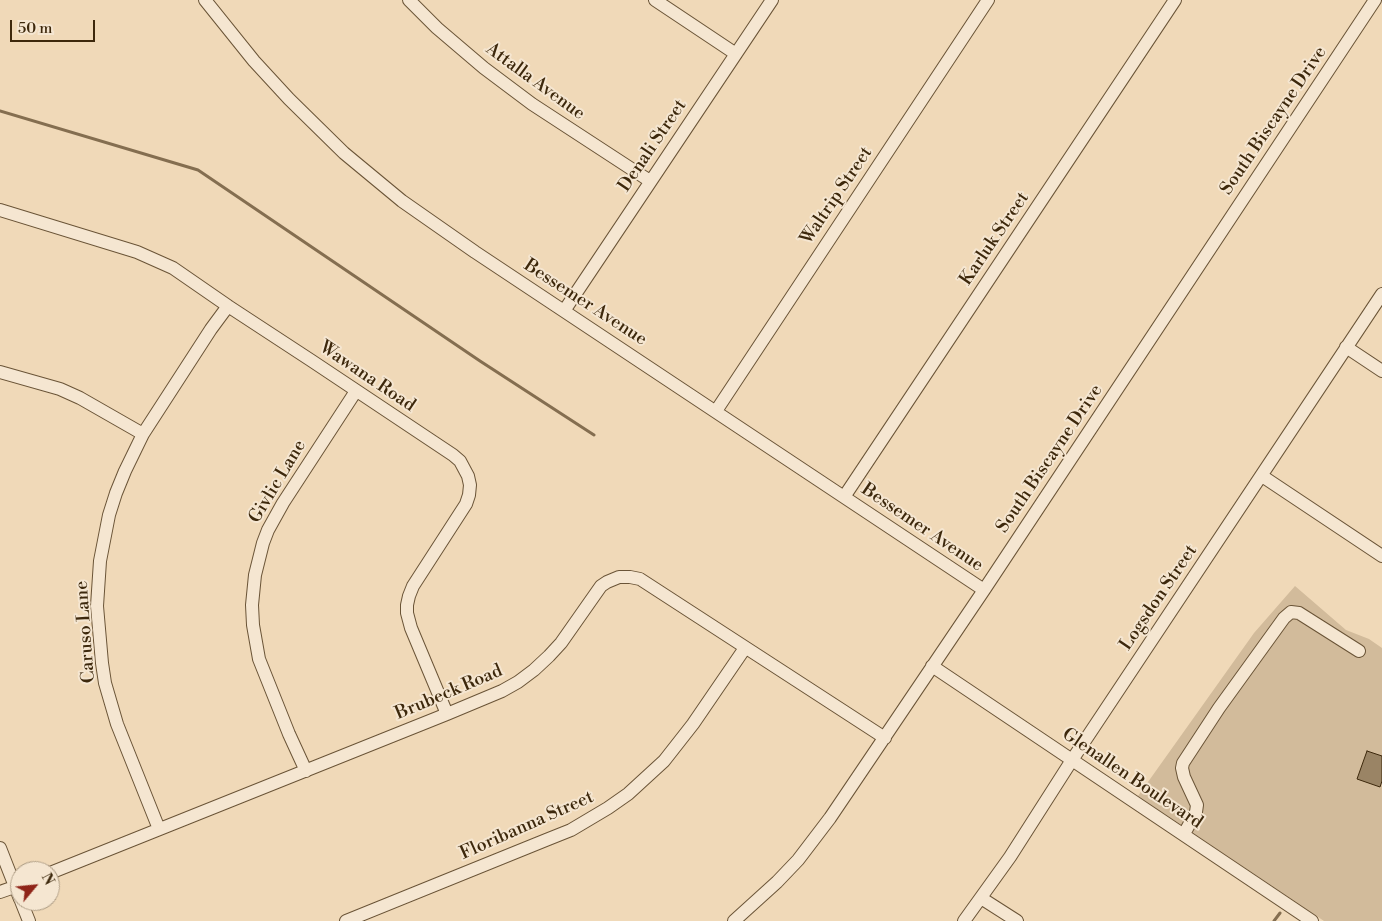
<!DOCTYPE html>
<html>
<head>
<meta charset="utf-8">
<style>
  body { margin:0 }
  #map { position:relative; width:1382px; height:921px; overflow:hidden; background:#f0d9b8; font-family:"Libre Bodoni",serif }
  canvas { display:block }
  .north { position:absolute; left:10px; top:861px; width:50px; height:50px; box-sizing:border-box; background:#f5e6d1; border:1px solid #ab9a82; border-radius:50%; rotate:62deg; font-size:14px; font-weight:700; line-height:20px; text-align:center; color:#3d280c }
  .north::after { content:''; display:block; margin:auto; width:18px; height:22px; background:#8f2418; clip-path:polygon(50% 0,100% 100%,50% 72%,0 100%) }
  .scale { position:absolute; left:10px; top:20px; width:85px; height:22px; box-sizing:border-box; border:2px solid #3d280c; border-top:0; padding-left:6px; font-size:15px; line-height:18px; white-space:nowrap; color:#3d280c; -webkit-text-stroke:4px #f5e6d1; paint-order:stroke }
</style>
</head>
<body>
<div id="map">
<canvas width="1382" height="921"></canvas>
<div class="north">N</div>
<div class="scale">50 m</div>
</div>
<script>
const ctx = document.querySelector('canvas').getContext('2d');
ctx.lineJoin = 'round';
function fill(path, color) { ctx.fillStyle = color; ctx.fill(path, 'evenodd'); }
const shape = rows => new Path2D(rows.map(r => 'M' + r).join(''));
function strokePath(path, color, width, dash) { ctx.strokeStyle = color; ctx.lineWidth = width; ctx.lineCap = dash ? 'butt' : 'round'; ctx.setLineDash(dash || []); ctx.stroke(path); }
function drawText(font, color, halo, rows, align = 'center') {
  ctx.font = font + ' "Libre Bodoni",serif'; ctx.lineWidth = 4; ctx.setLineDash([]); ctx.textBaseline = 'middle'; ctx.strokeStyle = halo; ctx.fillStyle = color; for (const [text, x, y, turn = 0] of rows) {
    ctx.save(); ctx.translate(x, y); ctx.rotate((+turn || 0) * Math.PI / 180); ctx.textAlign = isNaN(turn) ? turn : align; if (halo) ctx.strokeText(text, 0, 0); ctx.fillText(text, 0, 0); ctx.restore();
  }
}
fill(shape([
  [1295,586,1346,630,1369,639,1382,648,1382,921,1324,921,1138,796,1254,633]
]), '#d2bb9b');
strokePath(shape([
  [0,111,198,170,480,361,594,435],
  [1274,921,1280,913]
]), '#846e50', 3);
const building = shape([
  [1367,751,1382,756,1382,781,1380,787,1357,779,1367,751]
]);
fill(building, '#9a8465');
strokePath(building, '#3d280c', 1);
const minor = shape([
  [205,0,254,61,289,99,344,153,402,201,475,252,984,590],
  [409,0,437,28,484,68,532,104,650,181],
  [655,0,736,54],
  [0,210,137,252,173,268,228,306,312,361,453,455,460,461,468,476,470,485,469,495,466,504,413,586,409,596,407,605,407,613,411,628,447,714],
  [564,311,772,0],
  [1346,347,1382,371],
  [0,372,60,389,80,398,143,434],
  [716,411,988,0],
  [1262,476,1382,556],
  [844,497,1175,0],
  [932,666,1312,921],
  [306,771,289,734,259,659,253,625,252,605,255,575,263,543,268,530,283,503,356,391],
  [159,829,117,724,105,683,102,663,97,606,100,561,109,515,116,493,125,471,143,434,211,329,228,306],
  [1184,834,1196,812,1197,805,1184,777,1182,768,1183,763,1219,708,1284,618,1291,612,1299,613,1359,651],
  [0,848,20,899],
  [50,873,447,714,502,691,518,682,534,670,549,656,561,643,601,586,607,582,619,577,630,577,640,579,885,738],
  [0,892,20,885],
  [981,898,1017,921],
  [21,901,29,921],
  [346,921,546,840,571,830,608,808,628,794,664,761,693,724,745,648],
  [734,921,777,882,798,860,830,818,984,590,1375,0],
  [964,921,1010,857,1072,760,1382,294]
]);
strokePath(minor, '#6a5437', 14);
strokePath(minor, '#f5e6d1', 12);
drawText('18px', '#3d280c', '#f5e6d1', [
  ["Attalla Avenue",535,82,36],
  ["South Biscayne Drive",1274,121,-56],
  ["Denali Street",653,146,-56],
  ["Waltrip Street",837,196,-56],
  ["Karluk Street",995,239,-56],
  ["Bessemer Avenue",585,303,33],
  ["Wawana Road",367,377,34],
  ["South Biscayne Drive",1050,459,-56],
  ["Givlic Lane",278,482,-59],
  ["Bessemer Avenue",922,528,34],
  ["Logsdon Street",1159,598,-56],
  ["Caruso Lane",86,632,-94],
  ["Brubeck Road",449,693,-23],
  ["Glenallen Boulevard",1132,779,34],
  ["Floribanna Street",527,826,-24]
]);
</script>
</body>
</html>
